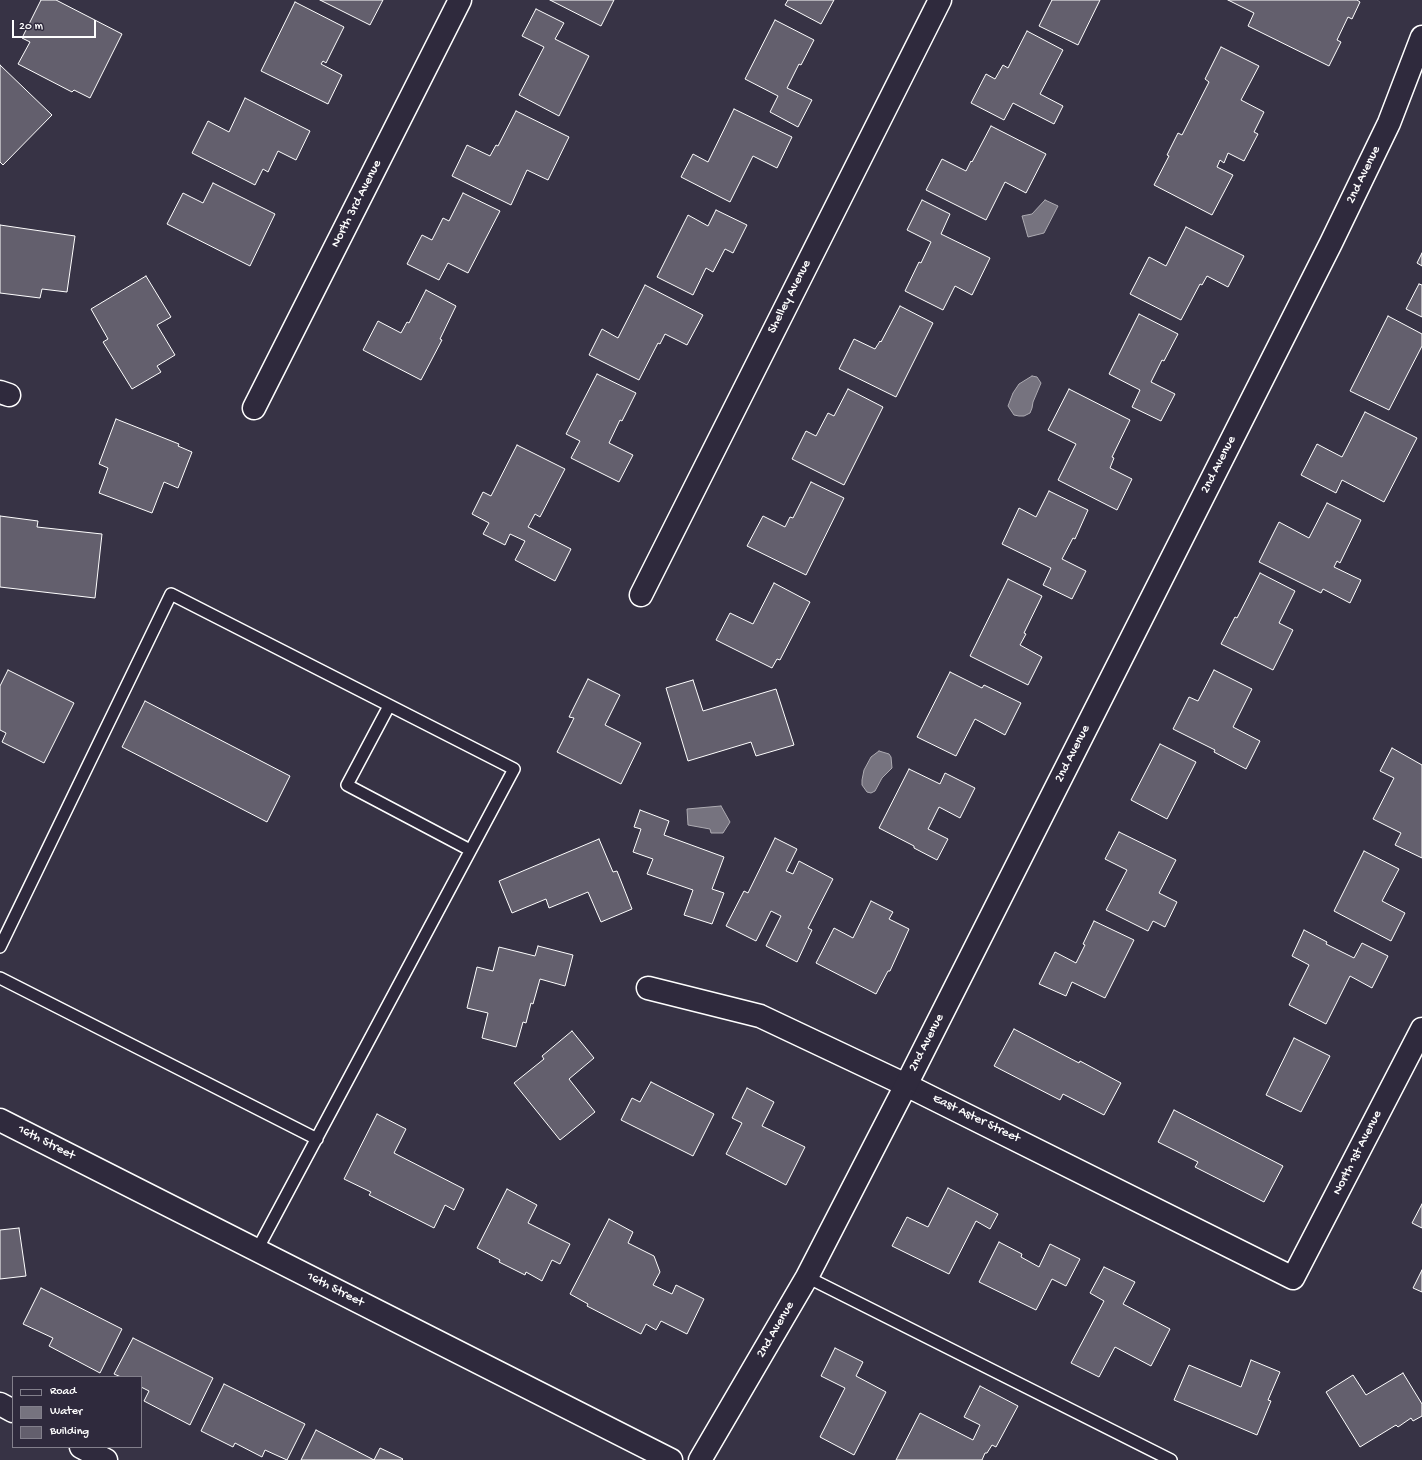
<!DOCTYPE html>
<html>
<head>
<meta charset="utf-8">
<style>
  body { margin:0 }
  #map { position:relative; width:1422px; height:1460px; overflow:hidden; background:#373345; font-family:"Gochi Hand",sans-serif }
  canvas { display:block }
  .legend { position:absolute; left:12px; top:1376px; width:130px; height:72px; box-sizing:border-box; background:#2f2a3d; border:1px solid #827f8b; margin:0; padding:5px 7px; list-style:none; font-size:12px; color:#fff }
  .legend li { display:flex; align-items:center; gap:8px; height:20px }
  .legend b { width:20px; border:1px solid #827f8b }
  .scale { position:absolute; left:12px; top:20px; width:84px; height:18px; box-sizing:border-box; border:2px solid #fff; border-top:0; padding-left:5px; font-size:12px; line-height:14px; white-space:nowrap; color:#fff; -webkit-text-stroke:3px #2f2a3d; paint-order:stroke }
</style>
</head>
<body>
<div id="map">
<canvas width="1422" height="1460"></canvas>
<ul class="legend">
<li><b style="height:5px;background:#2f2a3d"></b>Road</li>
<li><b style="height:11px;background:#76737f"></b>Water</li>
<li><b style="height:11px;background:#635f6d"></b>Building</li>
</ul>
<div class="scale">20 m</div>
</div>
<script>
const ctx = document.querySelector('canvas').getContext('2d');
ctx.lineJoin = 'round';
function fill(path, color) { ctx.fillStyle = color; ctx.fill(path, 'evenodd'); }
const shape = rows => new Path2D(rows.map(r => 'M' + r).join(''));
function strokePath(path, color, width, dash) { ctx.strokeStyle = color; ctx.lineWidth = width; ctx.lineCap = dash ? 'butt' : 'round'; ctx.setLineDash(dash || []); ctx.stroke(path); }
function drawText(font, color, halo, rows, align = 'center') {
  ctx.font = font + ' "Gochi Hand",sans-serif'; ctx.lineWidth = 3; ctx.setLineDash([]); ctx.textBaseline = 'middle'; ctx.strokeStyle = halo; ctx.fillStyle = color; for (const [text, x, y, turn = 0] of rows) {
    ctx.save(); ctx.translate(x, y); ctx.rotate((+turn || 0) * Math.PI / 180); ctx.textAlign = isNaN(turn) ? turn : align; if (halo) ctx.strokeText(text, 0, 0); ctx.fillText(text, 0, 0); ctx.restore();
  }
}
const water = shape([
  [1045,200,1058,206,1044,233,1028,237,1022,216,1032,214,1045,200],
  [1032,376,1037,377,1041,383,1033,402,1032,408,1030,413,1024,416,1019,416,1014,415,1008,406,1013,393,1019,384,1032,376],
  [879,751,889,754,891,757,892,768,882,778,875,791,871,793,867,792,862,785,862,780,864,770,871,757,879,751],
  [721,806,730,822,723,833,711,833,710,829,688,825,687,809,721,806]
]);
fill(water, '#76737f');
strokePath(water, '#adabb2', 1);
const building = shape([
  [41,0,56,0,122,34,90,98,74,90,72,92,18,64,30,42,22,38,41,0],
  [320,0,383,0,370,25,320,0],
  [550,0,614,0,601,26,550,0],
  [788,0,834,0,821,24,785,5,788,0],
  [1052,0,1100,0,1078,45,1039,26,1052,0],
  [1228,0,1357,0,1360,2,1352,19,1348,17,1337,40,1341,42,1329,66,1248,26,1254,13,1228,0],
  [295,2,344,27,326,63,323,61,321,64,342,75,328,104,261,71,295,2],
  [536,9,564,23,555,39,589,56,559,116,519,95,544,47,522,36,536,9],
  [775,20,814,40,801,65,799,64,787,88,812,100,798,127,770,112,778,96,745,79,775,20],
  [1027,31,1063,50,1040,94,1063,106,1054,124,1013,103,1004,120,971,103,986,74,995,79,1003,65,1008,68,1027,31],
  [1221,47,1259,66,1241,100,1264,112,1254,132,1258,134,1244,161,1228,153,1224,163,1220,160,1217,167,1233,175,1212,215,1154,185,1169,156,1167,155,1178,133,1182,135,1209,82,1205,79,1221,47],
  [0,65,52,115,3,165,0,162,0,65],
  [245,98,310,131,296,160,278,151,268,172,263,169,255,185,192,153,208,121,229,132,245,98],
  [734,109,792,137,777,168,753,156,730,202,681,177,693,154,708,162,734,109],
  [516,111,569,137,548,180,527,170,511,205,452,176,467,145,490,156,496,145,498,146,516,111],
  [991,126,1046,154,1026,193,1005,182,986,220,926,190,942,159,966,171,971,161,972,162,991,126],
  [213,183,275,214,250,266,167,224,183,193,203,203,213,183],
  [463,193,500,211,468,273,448,263,439,280,407,264,422,235,432,240,443,218,449,221,463,193],
  [922,200,950,214,941,234,990,258,972,295,955,286,943,310,905,291,919,262,921,263,931,242,907,230,922,200],
  [716,210,747,225,733,253,725,249,713,272,706,268,693,295,657,277,688,215,708,226,716,210],
  [0,225,75,236,67,292,42,289,40,298,0,293,0,225],
  [1186,227,1244,256,1228,287,1207,276,1202,285,1200,284,1181,320,1130,294,1149,257,1166,266,1186,227],
  [1422,253,1422,266,1417,263,1422,253],
  [146,276,171,317,157,325,175,355,157,366,161,372,132,389,103,342,108,339,91,309,146,276],
  [1419,284,1422,285,1422,317,1406,309,1419,284],
  [645,285,703,315,687,345,665,334,660,344,658,343,639,380,589,355,602,329,618,338,645,285],
  [426,290,456,306,440,339,442,340,421,380,363,350,378,321,401,333,407,322,409,323,426,290],
  [900,306,933,323,896,397,839,369,854,339,875,349,880,341,881,342,900,306],
  [1139,314,1178,334,1164,361,1162,360,1151,382,1175,394,1161,421,1132,407,1140,390,1109,374,1139,314],
  [1388,316,1422,334,1422,346,1389,410,1350,391,1388,316],
  [597,374,636,393,622,421,620,420,609,443,633,455,619,482,571,458,580,441,566,434,597,374],
  [848,389,883,407,844,485,792,459,806,431,816,436,828,413,834,416,848,389],
  [1069,389,1130,420,1112,457,1114,458,1110,468,1132,479,1117,510,1058,480,1076,444,1048,430,1069,389],
  [1365,412,1417,438,1384,502,1342,480,1336,493,1301,475,1317,444,1342,457,1365,412],
  [116,419,179,444,178,446,192,452,178,488,164,482,152,513,99,493,108,468,99,464,116,419],
  [517,445,565,469,540,517,535,514,528,527,571,549,555,581,515,560,525,541,510,534,505,545,483,534,489,523,472,514,483,492,491,496,517,445],
  [811,482,844,498,806,575,747,546,763,516,785,527,790,517,793,518,811,482],
  [1049,491,1088,510,1075,539,1073,538,1062,559,1086,571,1072,599,1043,585,1051,568,1002,544,1019,508,1036,517,1049,491],
  [1327,503,1361,520,1340,563,1337,561,1334,567,1361,580,1350,603,1323,589,1321,593,1259,562,1279,522,1309,538,1327,503],
  [0,516,38,521,37,527,102,534,95,598,0,587,0,516],
  [1260,573,1295,591,1279,623,1293,630,1273,670,1221,644,1235,617,1237,618,1260,573],
  [1008,579,1042,596,1024,633,1026,634,1020,645,1042,657,1028,685,970,656,1008,579],
  [774,583,810,602,780,660,777,659,772,668,716,640,730,613,753,624,774,583],
  [8,670,74,703,44,763,2,742,6,733,0,730,0,686,8,670],
  [1214,670,1252,689,1233,727,1260,741,1246,769,1214,752,1215,750,1173,729,1189,697,1198,701,1214,670],
  [950,672,982,688,984,685,1021,703,1005,735,975,719,956,756,917,737,950,672],
  [588,679,620,695,605,725,641,743,621,784,557,752,574,718,569,717,588,679],
  [693,680,703,711,776,689,794,745,756,756,751,742,688,761,666,688,693,680],
  [145,701,290,776,267,822,122,747,145,701],
  [1160,744,1196,762,1167,819,1131,800,1160,744],
  [1392,748,1422,765,1422,858,1395,845,1401,833,1373,819,1394,778,1380,771,1392,748],
  [909,769,940,784,945,773,975,788,960,818,939,807,928,829,948,839,937,860,914,848,914,846,879,828,909,769],
  [640,810,669,821,664,835,724,857,712,889,724,893,712,924,684,915,693,890,647,874,653,859,633,852,641,829,634,827,640,810],
  [1119,832,1176,860,1159,893,1177,902,1165,927,1153,921,1148,931,1106,910,1127,870,1105,859,1119,832],
  [775,838,797,849,786,871,793,874,799,861,833,879,808,928,812,930,797,962,766,946,781,916,771,911,756,941,726,926,744,891,748,893,775,838],
  [599,839,613,872,617,871,632,909,601,922,588,892,549,908,546,899,512,913,499,881,599,839],
  [1364,851,1399,869,1382,901,1405,913,1391,941,1334,911,1364,851],
  [871,901,893,912,889,919,909,929,890,971,888,971,876,994,816,963,834,928,853,938,871,901],
  [1094,921,1134,940,1105,998,1072,982,1066,996,1039,984,1055,952,1076,963,1085,945,1083,944,1094,921],
  [1304,930,1327,942,1326,944,1354,958,1362,943,1388,956,1372,988,1350,976,1326,1024,1289,1005,1309,965,1292,956,1304,930],
  [538,946,573,955,565,986,540,979,533,1004,531,1003,526,1023,523,1022,516,1047,482,1038,488,1013,467,1008,477,967,493,971,499,947,535,956,538,946],
  [1014,1029,1079,1063,1080,1061,1121,1083,1104,1115,1063,1094,1060,1100,994,1066,1014,1029],
  [572,1031,594,1058,569,1079,595,1112,560,1140,514,1083,544,1059,542,1056,572,1031],
  [1294,1038,1330,1056,1301,1112,1266,1095,1294,1038],
  [651,1082,714,1114,693,1156,621,1120,632,1098,640,1102,651,1082],
  [747,1088,774,1102,762,1126,805,1147,786,1185,726,1154,742,1123,732,1118,747,1088],
  [1174,1110,1283,1166,1264,1202,1195,1167,1198,1162,1158,1142,1174,1110],
  [377,1114,406,1129,394,1153,464,1189,454,1210,445,1205,434,1228,369,1195,371,1192,344,1179,377,1114],
  [948,1188,998,1214,990,1229,976,1221,949,1274,892,1246,907,1217,928,1227,948,1188],
  [507,1189,537,1205,528,1223,570,1244,560,1264,552,1260,542,1281,526,1272,525,1275,499,1262,500,1260,477,1248,507,1189],
  [1422,1204,1422,1228,1412,1223,1422,1204],
  [609,1219,633,1232,628,1243,654,1256,660,1272,653,1285,672,1294,676,1285,704,1299,687,1334,661,1321,656,1330,646,1324,641,1334,587,1306,588,1304,570,1294,609,1219],
  [19,1228,26,1276,0,1279,0,1230,19,1228],
  [999,1242,1022,1254,1021,1257,1039,1267,1050,1244,1080,1259,1066,1286,1052,1279,1036,1310,979,1282,999,1242],
  [1104,1267,1135,1282,1123,1304,1170,1329,1151,1366,1115,1347,1099,1377,1071,1363,1104,1301,1090,1293,1104,1267],
  [1422,1270,1422,1292,1413,1288,1422,1270],
  [41,1288,122,1329,100,1373,49,1346,53,1338,23,1324,41,1288],
  [133,1338,213,1378,190,1425,144,1401,149,1391,141,1387,141,1377,121,1377,114,1374,133,1338],
  [835,1348,863,1362,856,1376,886,1392,854,1455,820,1437,845,1388,821,1376,835,1348],
  [1251,1360,1280,1372,1268,1400,1271,1401,1257,1435,1174,1400,1189,1365,1241,1387,1251,1360],
  [1403,1373,1422,1404,1422,1416,1413,1421,1411,1418,1398,1427,1396,1425,1360,1447,1326,1392,1353,1375,1366,1395,1403,1373],
  [224,1384,305,1424,287,1460,265,1450,262,1457,235,1443,233,1447,201,1431,224,1384],
  [980,1386,1018,1406,996,1447,992,1445,987,1453,985,1453,982,1460,896,1460,920,1413,973,1440,980,1425,964,1417,980,1386],
  [316,1430,374,1460,380,1448,403,1459,402,1460,301,1460,316,1430]
]);
fill(building, '#635f6d');
strokePath(building, '#fff', 1);
const service = shape([
  [389,706,347,785,470,850],
  [0,947,171,594,514,769,257,1250],
  [0,978,317,1139],
  [807,1277,1171,1460]
]);
const minor = shape([
  [0,392,9,395],
  [254,408,460,0],
  [641,595,940,0],
  [648,988,760,1016,906,1085,1293,1278,1422,1029],
  [0,1404,13,1411],
  [81,1447,106,1460]
]);
const tertiary = shape([
  [700,1460,807,1277,906,1085,1331,243,1389,123,1422,37]
]);
const primary = shape([
  [0,1120,671,1460]
]);
strokePath(service, '#fff', 14);
strokePath(minor, '#fff', 25);
strokePath(tertiary, '#fff', 25);
strokePath(primary, '#fff', 25);
strokePath(service, '#2f2a3d', 11);
strokePath(minor, '#2f2a3d', 22);
strokePath(tertiary, '#2f2a3d', 22);
strokePath(primary, '#2f2a3d', 22);
drawText('13px', '#fff', '#2f2a3d', [
  ["2nd Avenue",1364,175,-64],
  ["North 3rd Avenue",357,204,-63],
  ["Shelley Avenue",790,297,-63],
  ["2nd Avenue",1219,465,-63],
  ["2nd Avenue",1073,754,-63],
  ["2nd Avenue",927,1043,-63],
  ["East Aster Street",976,1119,26],
  ["16th Street",46,1143,27],
  ["North 1st Avenue",1358,1153,-63],
  ["16th Street",335,1290,27],
  ["2nd Avenue",776,1330,-60]
]);
</script>
</body>
</html>
